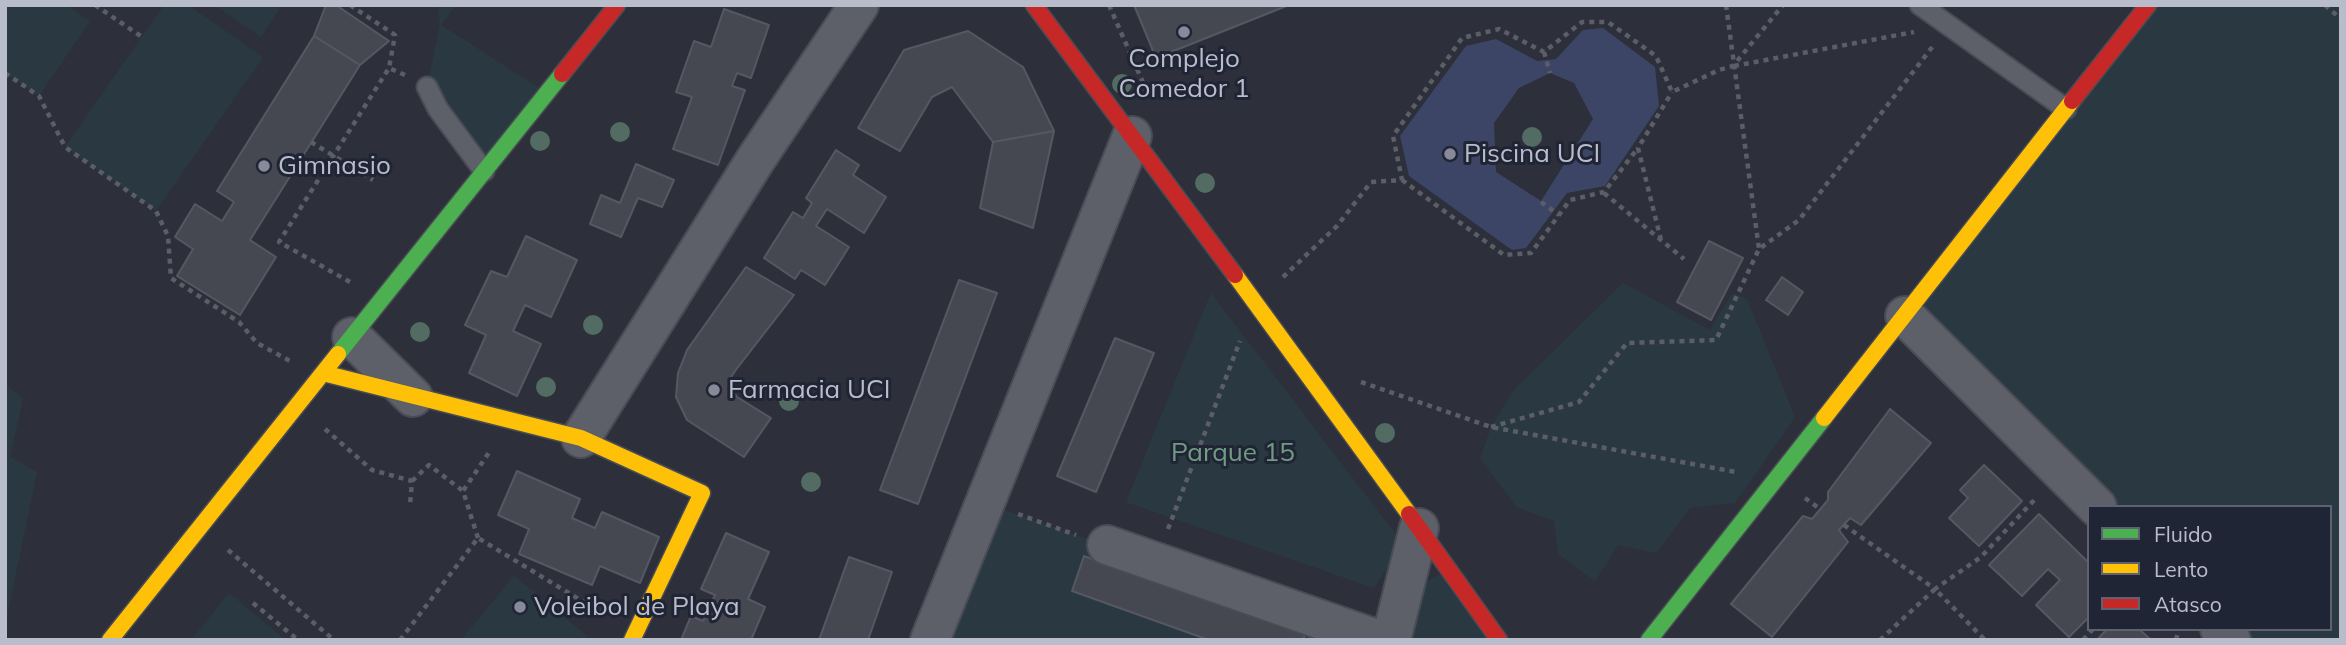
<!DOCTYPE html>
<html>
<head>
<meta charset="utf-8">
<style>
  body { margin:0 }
  #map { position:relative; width:2346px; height:645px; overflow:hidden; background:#2d303b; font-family:Mulish,sans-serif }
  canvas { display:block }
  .frame { position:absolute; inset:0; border:7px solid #b8bccb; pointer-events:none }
  .legend { position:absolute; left:2087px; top:505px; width:245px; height:126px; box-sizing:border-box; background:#202536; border:2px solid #5d6172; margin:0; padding:9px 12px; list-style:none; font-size:21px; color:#b8bccb }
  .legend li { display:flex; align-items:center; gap:14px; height:35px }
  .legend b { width:35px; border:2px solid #5d6172 }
</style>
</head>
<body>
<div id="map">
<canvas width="2346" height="645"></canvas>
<div class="frame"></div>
<ul class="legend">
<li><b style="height:9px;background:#4caf50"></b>Fluido</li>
<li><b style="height:9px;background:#ffc107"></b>Lento</li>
<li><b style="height:9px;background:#c62828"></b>Atasco</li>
</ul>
</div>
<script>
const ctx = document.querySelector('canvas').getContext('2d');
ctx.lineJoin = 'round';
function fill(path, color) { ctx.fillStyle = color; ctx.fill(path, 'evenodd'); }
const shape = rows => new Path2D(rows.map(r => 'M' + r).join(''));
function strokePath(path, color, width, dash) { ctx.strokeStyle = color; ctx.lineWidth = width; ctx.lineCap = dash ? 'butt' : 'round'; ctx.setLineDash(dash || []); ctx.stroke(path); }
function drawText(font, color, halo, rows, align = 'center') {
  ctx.font = font + ' Mulish,sans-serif'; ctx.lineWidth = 6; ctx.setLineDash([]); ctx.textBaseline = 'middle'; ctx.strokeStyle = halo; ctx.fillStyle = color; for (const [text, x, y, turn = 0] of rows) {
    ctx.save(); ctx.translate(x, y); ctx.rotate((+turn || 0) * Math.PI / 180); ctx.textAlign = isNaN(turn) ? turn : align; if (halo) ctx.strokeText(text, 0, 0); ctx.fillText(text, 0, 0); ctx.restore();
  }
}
fill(shape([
  [5,5,66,5,90,21,39,96,5,73],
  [164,5,188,5,263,57,156,211,65,147],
  [214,5,282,5,261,37],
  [438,5,456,5,441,25,547,93,484,171,427,87,440,24],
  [2149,5,2341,5,2341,640,2231,640,2221,629,2330,629,2330,507,2097,507,1905,316],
  [1623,283,1710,330,1732,293,1747,299,1795,417,1735,503,1690,508,1656,553,1618,545,1595,581,1558,554,1554,521,1517,507,1480,459,1491,427,1515,389],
  [1211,293,1403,544,1374,588,1126,502],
  [5,384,23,398,10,457,37,472,5,626],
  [984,503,1379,640,930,640],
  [1450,569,1499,640,1406,640,1422,584],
  [514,576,588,637,586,640,461,640],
  [229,593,286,640,191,640]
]), '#2a3941');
fill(shape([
  [1603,28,1655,67,1659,106,1605,186,1567,193,1526,248,1512,250,1409,176,1400,136,1466,46,1496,39,1537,61,1556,59,1583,30],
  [1550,73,1574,83,1593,119,1541,201,1496,172,1494,123,1519,88]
]), '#3c4565');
const building = shape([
  [326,5,336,5,389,41,360,65,314,36,326,5],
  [1134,5,1289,5,1156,58,1134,5],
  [724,9,769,25,751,78,737,73,732,86,745,90,718,165,673,149,692,97,676,92,694,41,711,47,724,9],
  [968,31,1023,67,1054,131,993,142,952,87,932,97,900,151,858,128,904,50,968,31],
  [314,36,360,65,250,240,276,257,240,315,177,276,193,249,175,237,195,204,222,221,234,202,217,191,314,36],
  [1054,131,1033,228,980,208,993,142,1054,131],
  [836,150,859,165,853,175,886,197,864,233,827,209,816,226,849,247,825,285,801,270,795,279,764,258,793,212,803,218,812,203,806,198,836,150],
  [636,164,674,180,662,207,638,198,621,237,590,224,601,195,620,203,636,164],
  [526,236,577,260,551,317,525,305,513,331,541,344,517,396,469,373,486,335,465,325,491,271,507,277,526,236],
  [1709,241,1743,258,1711,320,1677,302,1709,241],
  [746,267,794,295,735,371,728,382,737,397,771,418,744,457,687,420,676,397,678,373,687,350,746,267],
  [1782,277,1803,292,1788,315,1766,300,1782,277],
  [959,280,997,293,918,504,880,490,959,280],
  [1115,338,1154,353,1096,492,1057,476,1115,338],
  [1890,409,1931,443,1861,525,1850,518,1839,530,1848,542,1772,637,1731,604,1803,516,1812,519,1828,500,1828,492,1890,409],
  [1984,465,2022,501,1979,546,1949,518,1968,498,1960,490,1984,465],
  [517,471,580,499,572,518,595,528,602,512,659,537,640,583,600,566,592,585,519,554,529,529,498,515,517,471],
  [2039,514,2089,563,2089,617,2069,637,2036,605,2060,580,2048,569,2022,596,1989,565,2039,514],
  [726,533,769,552,748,599,765,607,751,640,681,640,691,616,703,621,715,595,701,589,726,533],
  [1084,556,1305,635,1303,640,1209,640,1072,591,1084,556],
  [849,557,892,572,868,640,819,640,849,557],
  [2107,629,2139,629,2151,640,2097,640,2107,629]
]);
fill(building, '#454851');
strokePath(building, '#555863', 2);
const lane = shape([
  [1920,5,2066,109],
  [427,87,438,109,484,171]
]);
const street = shape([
  [1905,316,2097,507],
  [352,337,413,397],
  [581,438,756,159,859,5],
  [1107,545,1379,640],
  [2220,629,2231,640],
  [930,640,1132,136],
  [1391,640,1419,528]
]);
const fast = shape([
  [338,354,562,74],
  [1649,640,1824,418]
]);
const slow = shape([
  [1235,275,1409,514],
  [323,373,581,438,702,493,632,640],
  [1824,418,2072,101],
  [110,640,338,354]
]);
const jam = shape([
  [1034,5,1235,275],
  [562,74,617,5],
  [2072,101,2148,5],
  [1409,514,1499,640]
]);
strokePath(lane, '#494c54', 23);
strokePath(street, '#494c54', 42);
strokePath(fast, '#494c54', 19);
strokePath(slow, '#494c54', 19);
strokePath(jam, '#494c54', 19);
strokePath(shape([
  [95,5,142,37],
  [350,5,395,35,389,68,405,75],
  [1109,5,1148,94],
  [1726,5,1759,249],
  [2325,5,2341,19],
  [1544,52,1550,73],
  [1734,66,1914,32],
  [5,73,39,96,65,147,156,211,168,236,171,278,239,322,257,343,290,361],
  [311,142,373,180],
  [1402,180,1504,255,1531,253,1570,200,1604,192,1638,148],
  [1604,193,1684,259],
  [1541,202,1559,215],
  [1661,240,1638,148,1672,92],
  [1283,277,1337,226,1371,182,1402,180,1393,136,1462,38,1499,29,1544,52,1582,22,1608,22,1656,56,1672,92,1719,70,1733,66,1783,5],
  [350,282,279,242,389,68],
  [1361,382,1491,427,1736,472],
  [1491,427,1579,402,1627,343,1716,340,1759,249,1799,220,1933,46],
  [325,429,372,470,412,481,410,505],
  [412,481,429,465,463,491],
  [1805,498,1820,509],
  [1018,514,1076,535],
  [1844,525,1935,589,1981,557,2037,497],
  [1168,529,1240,341],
  [478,538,463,491,490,451],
  [228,550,334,640],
  [253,603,298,640],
  [400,640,478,538,605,615],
  [1880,640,1935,589,1985,640],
  [2083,640,2093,629],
  [2176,640,2179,629]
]), '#5b5e66', 4.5, [5, 5]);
strokePath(lane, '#5e6069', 19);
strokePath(street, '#5e6069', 38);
strokePath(fast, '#4caf50', 16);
strokePath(slow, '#ffc107', 16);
strokePath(jam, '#c62828', 16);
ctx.fillStyle = '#526b63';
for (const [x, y] of [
  [1122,84],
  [620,132],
  [1532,137],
  [540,141],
  [1205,183],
  [593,325],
  [420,332],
  [546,387],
  [789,401],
  [1385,433],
  [811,482]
]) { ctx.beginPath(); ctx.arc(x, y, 10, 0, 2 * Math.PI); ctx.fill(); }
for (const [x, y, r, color] of [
  [1184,32,7,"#878b99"],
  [1450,154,7,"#878b99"],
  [264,166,7,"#878b99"],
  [714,390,7,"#878b99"],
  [520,607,7,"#878b99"]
]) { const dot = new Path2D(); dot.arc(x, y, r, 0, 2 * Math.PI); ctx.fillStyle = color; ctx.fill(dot); strokePath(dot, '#202536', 2.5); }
drawText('26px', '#b8bccb', '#202536', [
  ["Complejo",1184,59,"center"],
  ["Comedor 1",1184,89,"center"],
  ["Piscina UCI",1464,154],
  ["Gimnasio",278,166],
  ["Farmacia UCI",728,390],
  ["Voleibol de Playa",534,607]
], 'left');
drawText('26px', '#719b83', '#202536', [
  ["Parque 15",1233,453]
]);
</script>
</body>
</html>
